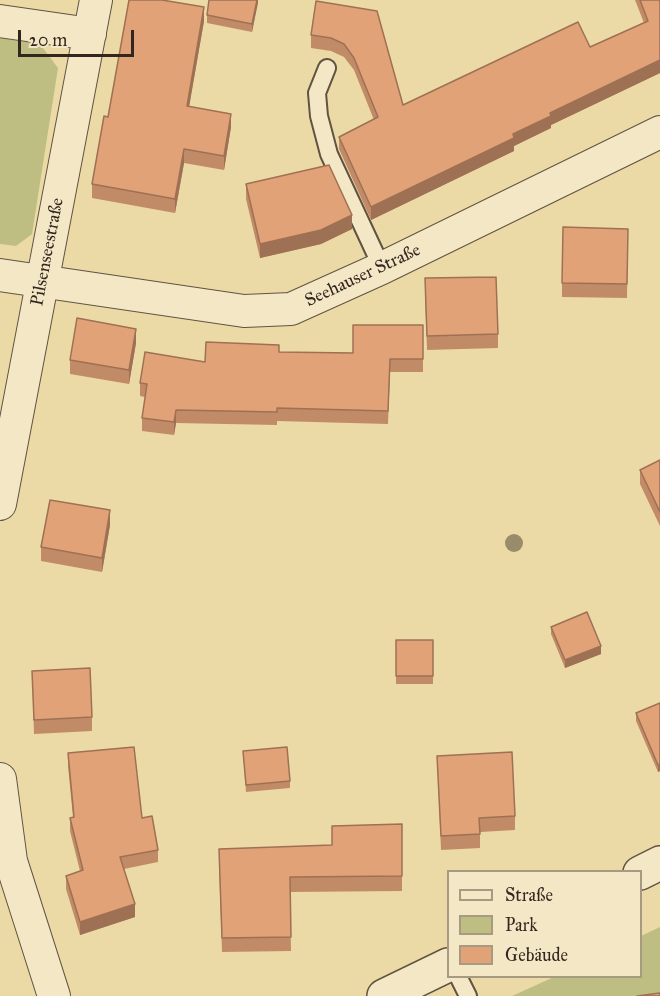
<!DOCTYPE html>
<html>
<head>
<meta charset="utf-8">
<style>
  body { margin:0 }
  #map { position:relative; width:660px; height:996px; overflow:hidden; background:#ecdaa6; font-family:"IM FELL Great Primer",serif }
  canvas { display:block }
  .legend { position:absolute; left:447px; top:870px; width:195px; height:108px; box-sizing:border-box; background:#f3e7c5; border:2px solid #a69a83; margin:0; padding:8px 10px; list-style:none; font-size:18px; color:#332621 }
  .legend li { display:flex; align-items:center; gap:12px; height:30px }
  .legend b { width:30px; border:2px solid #a69a83 }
  .scale { position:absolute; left:18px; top:30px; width:116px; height:27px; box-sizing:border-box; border:3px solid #332621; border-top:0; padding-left:8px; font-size:18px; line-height:21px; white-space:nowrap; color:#332621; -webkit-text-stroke:4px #f3e7c5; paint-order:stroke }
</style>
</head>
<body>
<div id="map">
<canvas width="660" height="996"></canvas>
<ul class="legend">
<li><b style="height:8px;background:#f3e7c5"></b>Straße</li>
<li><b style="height:16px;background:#bebe82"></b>Park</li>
<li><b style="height:16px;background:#e2a278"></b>Gebäude</li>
</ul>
<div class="scale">20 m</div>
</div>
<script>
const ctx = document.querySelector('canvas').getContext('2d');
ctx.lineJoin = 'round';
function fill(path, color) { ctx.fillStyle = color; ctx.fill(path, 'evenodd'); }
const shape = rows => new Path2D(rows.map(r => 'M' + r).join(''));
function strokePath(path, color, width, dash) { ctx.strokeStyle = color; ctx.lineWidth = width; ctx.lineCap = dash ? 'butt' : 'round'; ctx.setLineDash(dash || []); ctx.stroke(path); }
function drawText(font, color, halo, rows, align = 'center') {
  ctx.font = font + ' "IM FELL Great Primer",serif'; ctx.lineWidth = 5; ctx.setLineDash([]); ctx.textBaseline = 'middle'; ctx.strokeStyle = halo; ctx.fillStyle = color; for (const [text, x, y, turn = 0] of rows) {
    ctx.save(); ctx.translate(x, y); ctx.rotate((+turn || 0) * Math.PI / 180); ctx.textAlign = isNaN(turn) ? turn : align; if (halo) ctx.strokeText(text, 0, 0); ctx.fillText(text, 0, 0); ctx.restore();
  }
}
fill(shape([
  [0,38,40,44,58,68,32,234,16,246,0,244],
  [660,927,660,996,512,996,554,977,640,976,641,936]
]), '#bebe82');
const service = shape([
  [327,68,317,93,319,116,329,154,382,268],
  [458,976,468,996]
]);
const minor = shape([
  [0,21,90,34],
  [0,275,244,311,291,309,382,268,660,132],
  [0,504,96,0],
  [0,779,11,861,54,996]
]);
const tertiary = shape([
  [640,873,660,863],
  [384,996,448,965]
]);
strokePath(service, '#615342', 20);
strokePath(minor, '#615342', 34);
strokePath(tertiary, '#615342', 36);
strokePath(service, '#f3e7c5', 16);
strokePath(minor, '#f3e7c5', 32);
strokePath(tertiary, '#f3e7c5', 33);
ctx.fillStyle = '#9a8c6a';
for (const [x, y] of [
  [514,543]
]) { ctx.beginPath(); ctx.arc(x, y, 9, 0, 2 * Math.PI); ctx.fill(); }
fill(shape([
  [258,0,252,32,207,23,207,15],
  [635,0,660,0,660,73,551,125,551,128,514,146,514,151,371,220,339,149,339,137,374,120,354,70,344,57,331,51,311,48,311,35,316,1,403,105,590,47,644,23],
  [204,21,189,106,231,127,224,170,184,163,175,213,92,198,92,184,108,117],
  [246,184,352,229,321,244,260,258,246,199],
  [628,229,627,298,562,297,562,283],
  [425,293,498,334,498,348,427,350],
  [423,325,423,372,390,372,388,424,277,421,277,425,176,423,174,435,142,431,142,418,145,397,140,396,140,383,205,362,279,352,353,353],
  [136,343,129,384,70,374,70,360],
  [660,460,660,526,640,484,640,470],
  [110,525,102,572,41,561,41,547],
  [551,627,601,654,565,668,551,634],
  [396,640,433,640,433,684,396,684],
  [32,671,92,717,92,731,34,734],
  [660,703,660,771,658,772,636,721,636,713],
  [243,751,290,781,290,788,246,792],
  [68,753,142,818,158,850,158,862,124,869,135,917,80,935,66,889,66,876,80,871,70,831,70,818,73,817,68,766],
  [437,756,515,816,515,830,480,832,480,848,441,850],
  [402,824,402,891,290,892,291,951,222,952,219,863,332,845]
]), '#c28b67');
fill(shape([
  [257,0,258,0,258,3,252,32,252,24],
  [204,7,204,21,187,119,187,106],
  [660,60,660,73,551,125,551,128,514,146,514,151,371,220,371,207,513,134,550,113],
  [231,114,231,127,224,170,224,156],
  [184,149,184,163,175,213,175,199],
  [352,215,352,229,321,244,260,258,260,244],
  [136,329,136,343,129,384,129,370],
  [176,410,176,423,174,435,174,422],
  [110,510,110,525,102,572,102,558],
  [601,646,601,654,565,668,565,660],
  [660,764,660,771,658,772,658,765],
  [135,904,135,917,80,935,80,922]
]), '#9e7154');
const building = shape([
  [129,0,162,0,204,7,187,106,231,114,224,156,184,149,175,199,92,184,104,116,108,117,129,0],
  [209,0,257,0,252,24,207,15,209,0],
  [640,0,660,0,660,60,550,113,551,116,513,134,514,138,371,207,339,137,378,117,354,58,344,44,331,38,311,35,316,1,377,11,403,105,578,22,590,47,648,21,640,0],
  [329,165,352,215,321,230,260,244,246,184,329,165],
  [563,227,628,229,627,284,562,283,563,227],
  [496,277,498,334,427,336,425,278,496,277],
  [77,318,136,329,129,370,70,360,77,318],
  [353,325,423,325,423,359,390,359,388,411,277,408,277,412,176,410,174,422,142,418,147,384,140,383,145,352,205,362,206,342,279,345,279,352,353,353,353,325],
  [660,460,660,512,640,470,660,460],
  [50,500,110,510,102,558,41,547,50,500],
  [587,612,601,646,565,660,551,627,587,612],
  [396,640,433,640,433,676,396,676,396,640],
  [90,668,92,717,34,720,32,671,90,668],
  [660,703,660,764,658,765,636,713,660,703],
  [134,747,142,818,152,816,158,850,120,857,135,904,80,922,66,876,83,870,70,818,74,817,68,753,134,747],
  [287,747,290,781,246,785,243,751,287,747],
  [512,752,515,816,479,818,480,834,441,836,437,756,512,752],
  [402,824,402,876,290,877,291,937,222,938,219,849,332,845,332,826,402,824],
  [660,993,660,996,637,996,660,993]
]);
fill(building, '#e2a278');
strokePath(building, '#9e7154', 1.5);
drawText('18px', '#332621', '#f3e7c5', [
  ["Pilsenseestraße",48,252,-79],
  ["Seehauser Straße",363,276,-25]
]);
</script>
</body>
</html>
